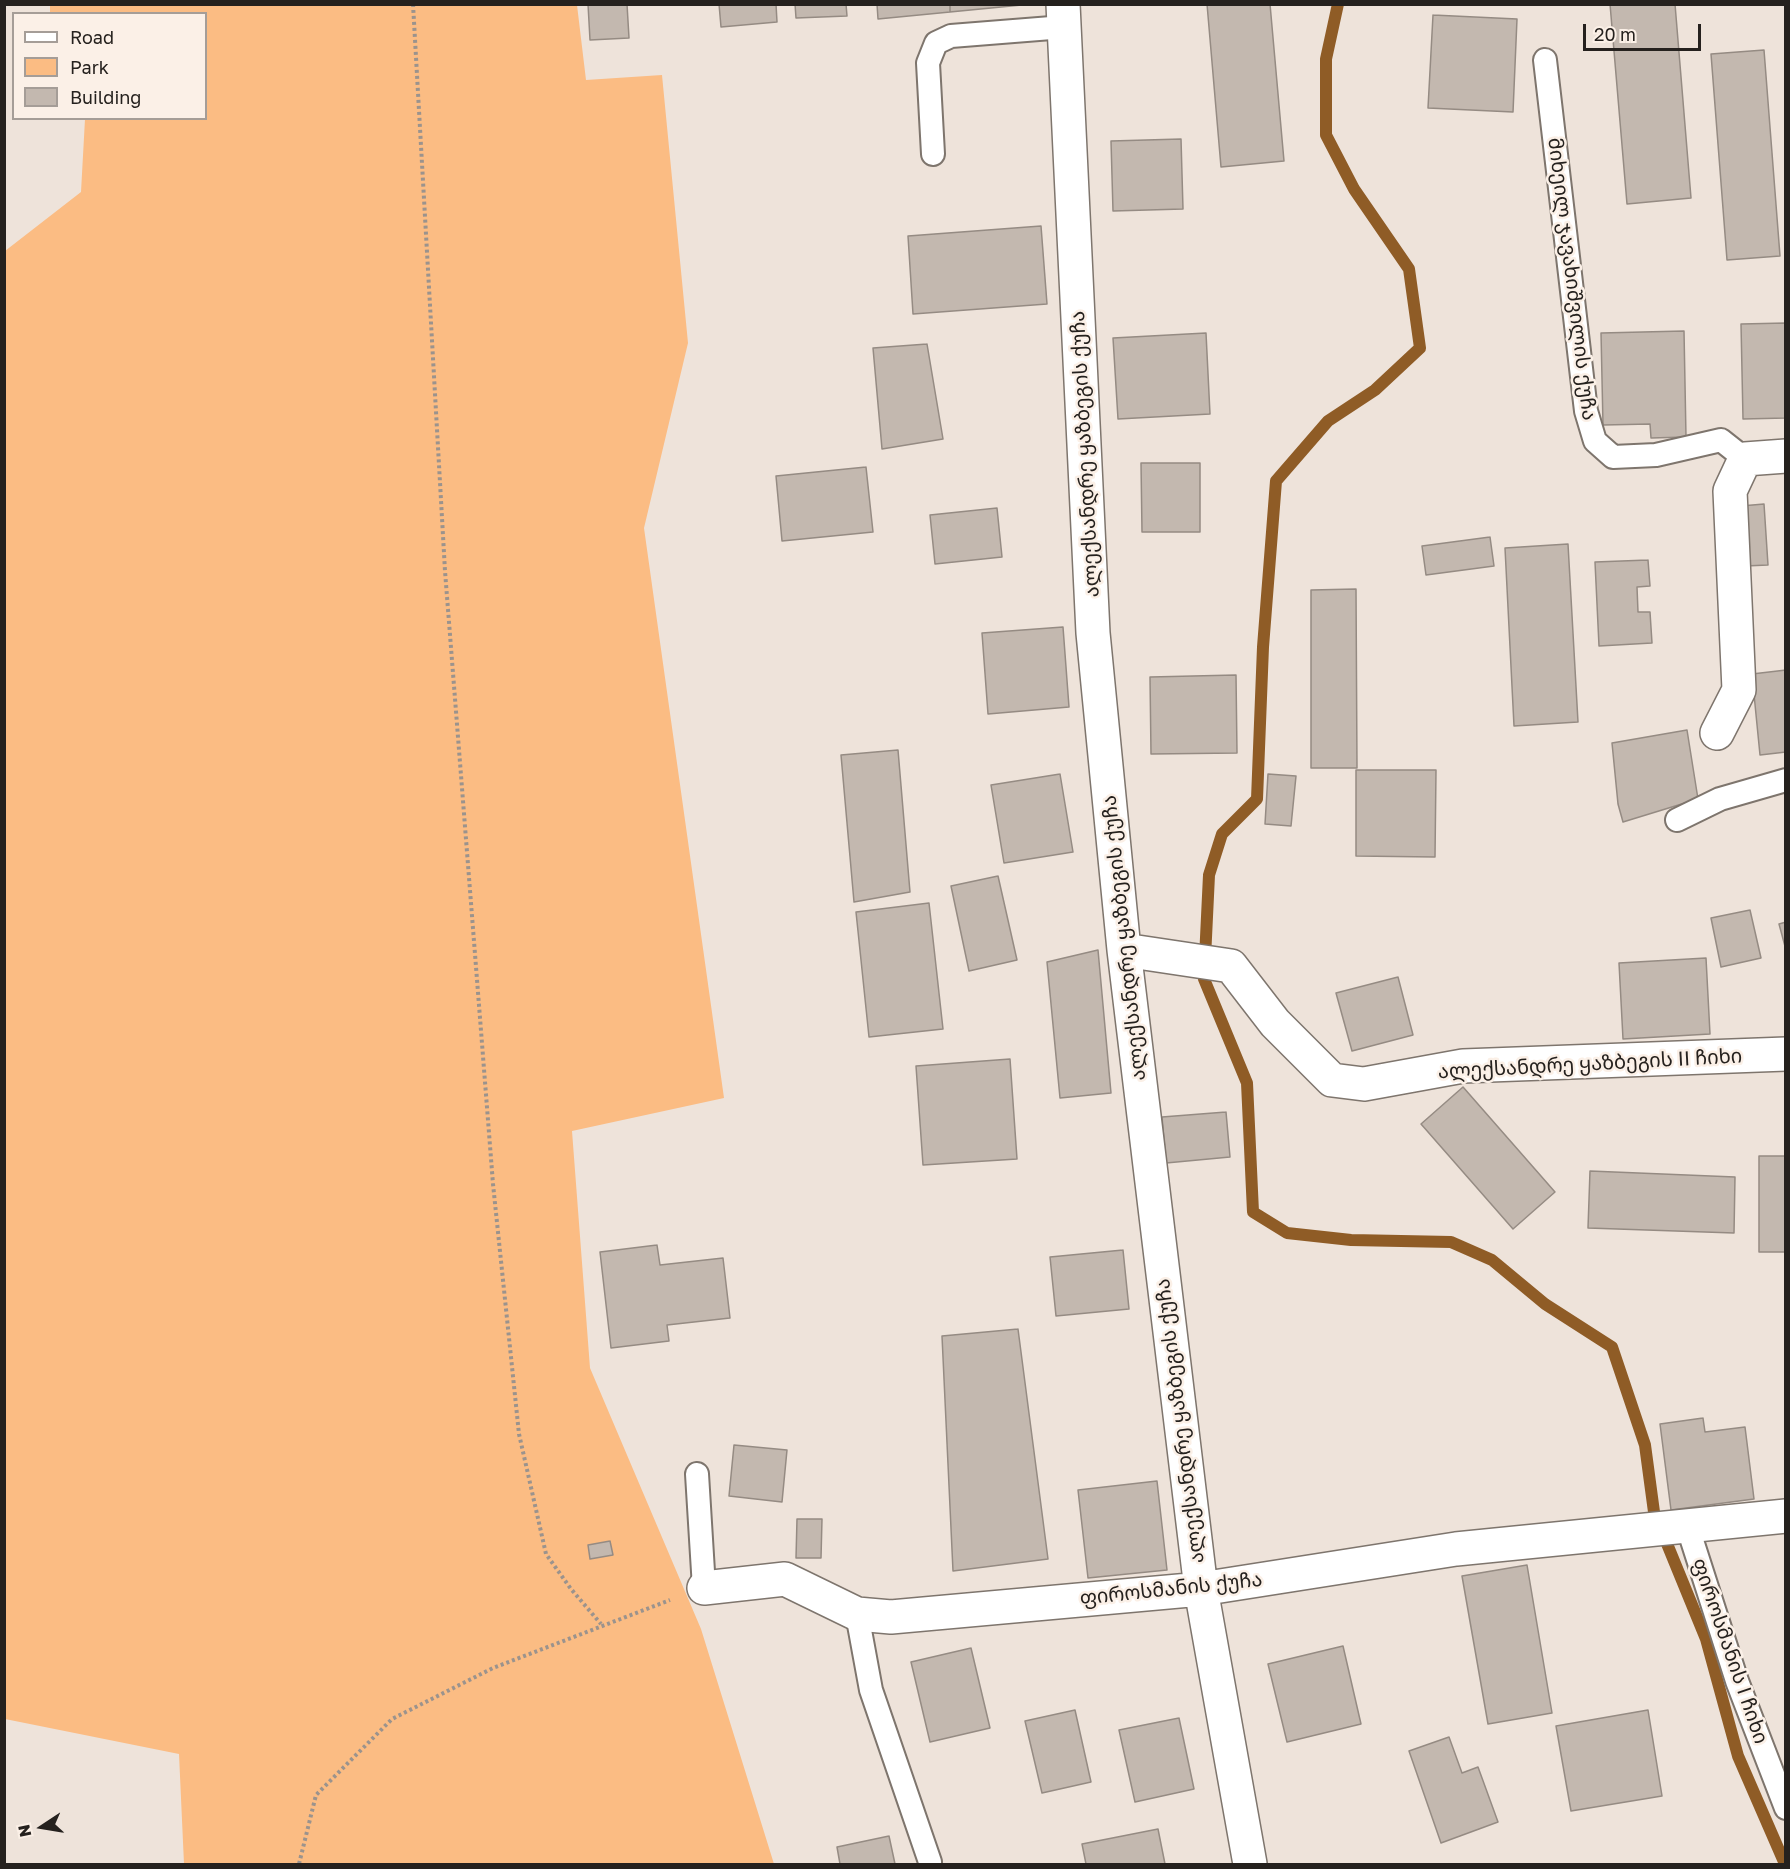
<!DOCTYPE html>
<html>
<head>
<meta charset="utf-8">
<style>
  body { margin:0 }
  #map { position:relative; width:1790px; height:1869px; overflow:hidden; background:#eee3da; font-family:"Golos Text",sans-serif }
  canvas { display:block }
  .frame { position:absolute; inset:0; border:6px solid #25211e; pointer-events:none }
  .legend { position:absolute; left:12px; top:12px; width:195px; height:108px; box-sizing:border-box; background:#fbf0e7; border:2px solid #a59d97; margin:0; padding:8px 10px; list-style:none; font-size:18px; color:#25211e }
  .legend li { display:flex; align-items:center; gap:12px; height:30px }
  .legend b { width:30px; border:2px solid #a59d97 }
  .north { position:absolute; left:12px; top:1797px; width:60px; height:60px; -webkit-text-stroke:4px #fbf0e7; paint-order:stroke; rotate:258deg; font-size:16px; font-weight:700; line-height:24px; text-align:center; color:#25211e }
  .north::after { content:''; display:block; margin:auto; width:21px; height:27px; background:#25211e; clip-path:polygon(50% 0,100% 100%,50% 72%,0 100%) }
  .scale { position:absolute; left:1583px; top:24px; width:118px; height:27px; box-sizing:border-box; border:3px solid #25211e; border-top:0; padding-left:8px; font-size:18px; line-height:21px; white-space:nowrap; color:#25211e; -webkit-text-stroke:4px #fbf0e7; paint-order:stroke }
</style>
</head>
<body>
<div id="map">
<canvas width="1790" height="1869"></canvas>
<div class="frame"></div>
<ul class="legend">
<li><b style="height:8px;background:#fff"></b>Road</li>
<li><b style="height:16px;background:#fbbc83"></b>Park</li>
<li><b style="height:16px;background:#c3b8af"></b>Building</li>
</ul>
<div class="north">N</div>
<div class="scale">20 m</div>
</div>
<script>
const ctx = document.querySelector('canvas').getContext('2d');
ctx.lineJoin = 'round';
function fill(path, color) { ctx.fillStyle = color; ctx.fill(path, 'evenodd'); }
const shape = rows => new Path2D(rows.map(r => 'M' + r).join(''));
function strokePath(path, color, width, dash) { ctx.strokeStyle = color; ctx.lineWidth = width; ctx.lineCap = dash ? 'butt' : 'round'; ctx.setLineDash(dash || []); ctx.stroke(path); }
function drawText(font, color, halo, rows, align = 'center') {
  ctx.font = font + ' "Golos Text","Noto Sans Georgian",sans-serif'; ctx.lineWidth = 5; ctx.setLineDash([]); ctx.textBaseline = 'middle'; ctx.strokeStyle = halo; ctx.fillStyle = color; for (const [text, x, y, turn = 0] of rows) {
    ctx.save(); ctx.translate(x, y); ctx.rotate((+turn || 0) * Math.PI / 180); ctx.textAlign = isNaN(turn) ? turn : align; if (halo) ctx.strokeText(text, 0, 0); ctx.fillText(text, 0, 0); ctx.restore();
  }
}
fill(shape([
  [50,5,577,5,586,80,662,75,688,343,644,528,724,1098,572,1131,590,1368,701,1629,774,1864,184,1864,179,1754,5,1719,5,251,81,192,85,119,206,118,206,14,50,13]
]), '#fbbc83');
strokePath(shape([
  [1338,4,1326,59,1326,135,1354,189,1409,269,1420,348,1375,390,1328,421,1276,481,1263,647,1257,799,1222,834,1209,875,1204,979,1247,1083,1253,1212,1287,1233,1351,1240,1451,1242,1492,1260,1545,1304,1612,1347,1645,1445,1654,1512,1706,1639,1738,1756,1785,1864]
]), '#8f5c26', 12);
const building = shape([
  [588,4,627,4,629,38,590,40,588,4],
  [719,4,776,4,777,22,721,27,719,4],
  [795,4,846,4,847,16,796,18,795,4],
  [877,4,950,4,950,12,878,19,877,4],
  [950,4,1032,4,950,12,950,4],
  [1207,4,1270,4,1284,161,1221,167,1207,4],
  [1610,4,1675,4,1691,198,1627,204,1610,4],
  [1433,15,1517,19,1513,112,1428,108,1433,15],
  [1764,50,1780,256,1727,260,1711,54,1764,50],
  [1181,139,1183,209,1113,211,1111,141,1181,139],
  [1041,226,1047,304,913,314,908,236,1041,226],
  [1786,323,1786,418,1743,419,1741,324,1786,323],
  [1684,331,1686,437,1651,438,1650,424,1603,425,1601,333,1684,331],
  [1206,333,1210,414,1118,419,1113,338,1206,333],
  [927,344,943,439,882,449,873,348,927,344],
  [1141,463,1200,463,1200,532,1142,532,1141,463],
  [866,467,873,532,782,541,776,476,866,467],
  [1764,504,1768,565,1745,566,1741,506,1764,504],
  [997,508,1002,557,935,564,930,515,997,508],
  [1490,537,1494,566,1426,575,1422,546,1490,537],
  [1568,544,1578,722,1514,726,1505,548,1568,544],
  [1648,560,1650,586,1637,587,1638,612,1650,612,1652,643,1599,646,1595,562,1648,560],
  [1356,589,1357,768,1311,768,1311,590,1356,589],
  [1063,627,1069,707,988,714,982,633,1063,627],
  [1786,670,1786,752,1760,755,1752,674,1786,670],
  [1236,675,1237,753,1151,754,1150,677,1236,675],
  [1687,730,1698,799,1623,822,1618,804,1612,743,1687,730],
  [898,750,910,892,854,902,841,755,898,750],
  [1356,770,1436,770,1435,857,1356,856,1356,770],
  [1060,774,1073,852,1004,863,991,785,1060,774],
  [1268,774,1296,776,1291,826,1265,824,1268,774],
  [998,876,1017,960,969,971,951,886,998,876],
  [929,903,943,1029,869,1037,856,912,929,903],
  [1750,910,1761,958,1721,967,1711,918,1750,910],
  [1786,922,1786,950,1779,924,1786,922],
  [1098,950,1111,1093,1060,1098,1047,962,1098,950],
  [1706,958,1710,1034,1623,1039,1619,963,1706,958],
  [1398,977,1413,1035,1352,1051,1336,993,1398,977],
  [1010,1059,1017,1159,923,1165,916,1066,1010,1059],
  [1463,1087,1555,1192,1513,1229,1421,1124,1463,1087],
  [1226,1112,1230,1157,1166,1163,1162,1117,1226,1112],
  [1759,1156,1786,1156,1786,1252,1759,1252,1759,1156],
  [1590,1171,1735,1177,1734,1233,1588,1228,1590,1171],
  [657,1245,660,1265,723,1258,730,1318,667,1325,669,1341,611,1348,600,1252,657,1245],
  [1123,1250,1129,1309,1056,1316,1050,1257,1123,1250],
  [1018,1329,1048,1559,953,1571,942,1336,1018,1329],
  [1703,1418,1705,1432,1745,1427,1754,1499,1671,1510,1660,1424,1703,1418],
  [734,1445,787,1450,782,1502,729,1496,734,1445],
  [1157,1481,1167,1570,1088,1578,1078,1490,1157,1481],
  [797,1519,822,1519,821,1558,796,1558,797,1519],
  [610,1541,613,1555,590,1559,588,1545,610,1541],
  [1527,1565,1552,1713,1488,1724,1462,1576,1527,1565],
  [1343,1646,1361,1724,1287,1742,1268,1664,1343,1646],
  [971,1648,990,1728,930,1742,911,1662,971,1648],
  [1075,1710,1091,1782,1042,1793,1025,1721,1075,1710],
  [1648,1710,1662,1796,1571,1811,1556,1726,1648,1710],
  [1179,1718,1194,1789,1135,1802,1119,1730,1179,1718],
  [1449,1737,1462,1773,1478,1767,1498,1822,1441,1843,1409,1751,1449,1737],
  [1158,1829,1165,1864,1086,1864,1082,1844,1158,1829],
  [889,1836,895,1864,840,1864,837,1847,889,1836]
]);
fill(building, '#c3b8af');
strokePath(building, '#958b83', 1.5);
const service = shape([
  [1545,60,1586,411,1595,441,1613,457,1656,455,1721,440,1745,459],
  [933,154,928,63,936,43,951,36,1064,27],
  [1677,820,1720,799,1786,780],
  [697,1474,704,1588],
  [1688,1528,1737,1681,1786,1808],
  [857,1614,871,1690,930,1862]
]);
const minor = shape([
  [1063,4,1093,633,1124,950,1201,1589,1250,1864],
  [1717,733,1739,690,1730,491,1745,459,1786,456],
  [1124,950,1231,966,1275,1023,1332,1080,1364,1084,1463,1066,1786,1054],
  [704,1588,785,1579,857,1614,891,1617,1201,1589,1456,1549,1786,1516]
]);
strokePath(service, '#7e756d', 26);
strokePath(minor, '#7e756d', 36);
strokePath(shape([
  [413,4,445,571,493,1184,519,1434,546,1554,571,1589,601,1624],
  [299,1864,316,1795,392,1719,493,1668,670,1600]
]), '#9b938d', 4, [3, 3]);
strokePath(service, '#fff', 22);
strokePath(minor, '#fff', 33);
drawText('20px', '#25211e', '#fbf0e7', [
  ["მიხეილ ჯავახიშვილის ქუჩა",1572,279,83],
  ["ალექსანდრე ყაზბეგის ქუჩა",1085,454,-93],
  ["ალექსანდრე ყაზბეგის ქუჩა",1124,938,-96],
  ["ალექსანდრე ყაზბეგის II ჩიხი",1590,1064,-3],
  ["ალექსანდრე ყაზბეგის ქუჩა",1180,1421,-97],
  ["ფიროსმანის ქუჩა",1171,1589,-6],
  ["ფიროსმანის I ჩიხი",1730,1651,71]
]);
</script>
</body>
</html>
